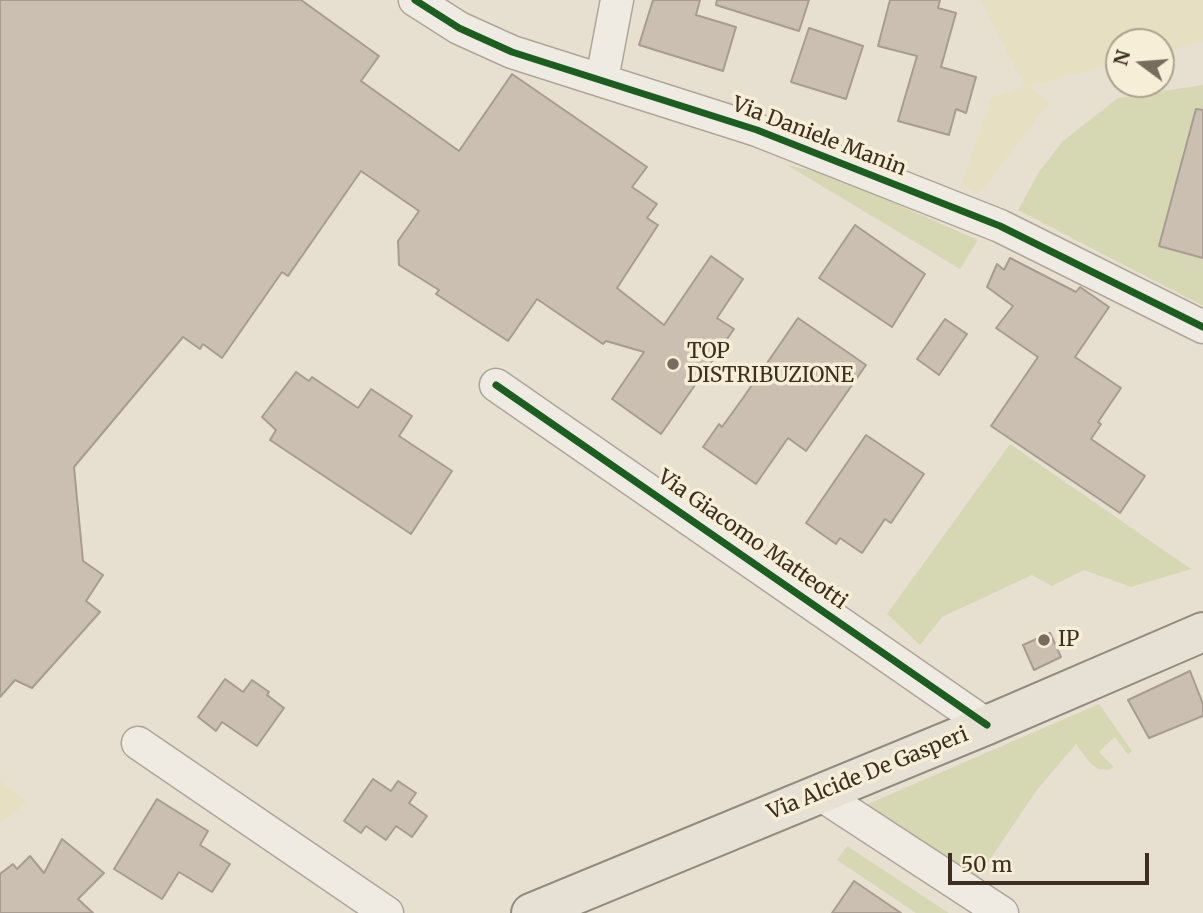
<!DOCTYPE html>
<html>
<head>
<meta charset="utf-8">
<style>
  body { margin:0 }
  #map { position:relative; width:1203px; height:913px; overflow:hidden; background:#e7e0d1; font-family:Merriweather,serif }
  canvas { display:block }
  .north { position:absolute; left:1105px; top:28px; width:70px; height:70px; box-sizing:border-box; background:#f7eed8; border:2px solid #ada18e; border-radius:50%; rotate:286deg; font-size:19px; font-weight:700; line-height:28px; text-align:center; color:#3d2e20 }
  .north::after { content:''; display:block; margin:auto; width:24px; height:32px; background:#786c5e; clip-path:polygon(50% 0,100% 100%,50% 72%,0 100%) }
  .scale { position:absolute; left:948px; top:853px; width:201px; height:32px; box-sizing:border-box; border:4px solid #3d2e20; border-top:0; padding-left:9px; font-size:21px; line-height:24px; white-space:nowrap; color:#3d2e20; -webkit-text-stroke:5px #f7eed8; paint-order:stroke }
</style>
</head>
<body>
<div id="map">
<canvas width="1203" height="913"></canvas>
<div class="north">N</div>
<div class="scale">50 m</div>
</div>
<script>
const ctx = document.querySelector('canvas').getContext('2d');
ctx.lineJoin = 'round';
function fill(path, color) { ctx.fillStyle = color; ctx.fill(path, 'evenodd'); }
const shape = rows => new Path2D(rows.map(r => 'M' + r).join(''));
function strokePath(path, color, width, dash) { ctx.strokeStyle = color; ctx.lineWidth = width; ctx.lineCap = dash ? 'butt' : 'round'; ctx.setLineDash(dash || []); ctx.stroke(path); }
function drawText(font, color, halo, rows, align = 'center') {
  ctx.font = font + ' Merriweather,serif'; ctx.lineWidth = 7; ctx.setLineDash([]); ctx.textBaseline = 'middle'; ctx.strokeStyle = halo; ctx.fillStyle = color; for (const [text, x, y, turn = 0] of rows) {
    ctx.save(); ctx.translate(x, y); ctx.rotate((+turn || 0) * Math.PI / 180); ctx.textAlign = isNaN(turn) ? turn : align; if (halo) ctx.strokeText(text, 0, 0); ctx.fillText(text, 0, 0); ctx.restore();
  }
}
fill(shape([
  [981,0,1203,0,1203,42,1161,52,1161,42,1119,42,1119,63,1027,87,1050,102,979,194,961,186,991,98,1025,87],
  [0,781,27,802,0,824]
]), '#e6dfc2');
fill(shape([
  [1203,85,1203,306,1018,210,1039,172,1063,141,1118,98],
  [787,165,828,174,978,240,960,269],
  [1010,444,1191,569,1131,587,1084,570,1052,586,1032,575,942,617,920,645,887,614],
  [1099,704,1132,751,1128,755,1115,737,1099,752,1114,767,1109,770,1099,769,1091,764,1076,744,1036,791,976,880,861,807],
  [847,846,949,913,916,913,837,860]
]), '#d6d7b3');
const building = shape([
  [0,0,301,0,379,56,361,81,459,151,512,74,647,167,632,187,657,204,647,218,658,225,617,288,664,325,711,256,743,279,717,318,734,329,661,434,612,399,644,352,606,341,603,344,537,299,508,341,436,294,439,290,399,265,398,241,419,211,361,171,288,276,282,272,222,358,203,344,200,349,183,337,74,467,83,561,103,575,86,601,100,612,32,688,15,680,0,697,0,0],
  [653,0,700,0,696,15,736,27,723,71,639,45,653,0],
  [717,0,809,0,799,31,716,5,717,0],
  [890,0,940,0,938,8,956,13,941,67,976,77,966,113,956,109,949,135,898,121,917,56,878,46,890,0],
  [809,28,863,46,846,99,791,82,809,28],
  [1196,109,1203,110,1203,258,1159,246,1196,109],
  [855,225,925,274,892,327,819,278,855,225],
  [1010,258,1076,292,1080,287,1109,307,1075,357,1121,388,1098,422,1101,424,1091,439,1145,476,1120,513,991,426,1038,357,996,328,1013,306,987,287,997,264,1004,270,1010,258],
  [798,318,866,365,806,451,788,438,756,484,703,447,719,424,722,427,743,398,798,318],
  [945,319,967,334,939,375,917,359,945,319],
  [296,372,309,381,312,377,358,408,371,389,412,416,399,436,452,471,411,534,270,440,276,430,262,417,296,372],
  [866,435,924,474,891,523,885,519,862,553,840,538,836,544,806,523,866,435],
  [1050,633,1061,657,1034,670,1023,645,1050,633],
  [1190,671,1203,704,1203,716,1149,738,1128,700,1190,671],
  [225,679,243,692,252,680,269,692,267,695,284,708,257,746,222,722,216,731,198,717,225,679],
  [373,779,391,791,398,781,416,793,409,803,427,816,412,837,396,826,386,840,366,826,361,833,344,821,373,779],
  [157,799,208,831,200,845,230,864,212,892,179,872,162,899,114,869,157,799],
  [62,839,104,873,78,899,93,913,0,913,0,874,13,864,17,869,30,856,44,873,62,839],
  [854,881,901,913,832,913,854,881]
]);
fill(building, '#cbbfb2');
strokePath(building, '#a89c90', 2);
const minor = shape([
  [415,0,459,28,512,52,757,130,1000,226,1203,327],
  [602,79,617,0],
  [496,385,987,725],
  [138,743,387,913],
  [820,794,1002,913]
]);
const major = shape([
  [531,913,987,725,1203,632]
]);
strokePath(minor, '#ada599', 35);
strokePath(major, '#928b80', 42);
strokePath(minor, '#efebe3', 32);
strokePath(major, '#e6e1d4', 38);
strokePath(shape([
  [415,0,459,28,512,52,757,130,1000,226,1203,327],
  [496,385,987,725]
]), '#1b5e20', 7);
for (const [x, y, r, color] of [
  [673,364,7,"#786c5e"],
  [1044,640,7,"#786c5e"]
]) { const dot = new Path2D(); dot.arc(x, y, r, 0, 2 * Math.PI); ctx.fillStyle = color; ctx.fill(dot); strokePath(dot, '#f7eed8', 2.5); }
drawText('21px', '#3d2e20', '#f7eed8', [
  ["Via Daniele Manin",819,137,21],
  ["Via Giacomo Matteotti",752,540,35],
  ["Via Alcide De Gasperi",868,774,-22]
]);
drawText('21px', '#3d2e20', '#f7eed8', [
  ["TOP",687,352],
  ["DISTRIBUZIONE",687,376],
  ["IP",1058,640]
], 'left');
</script>
</body>
</html>
